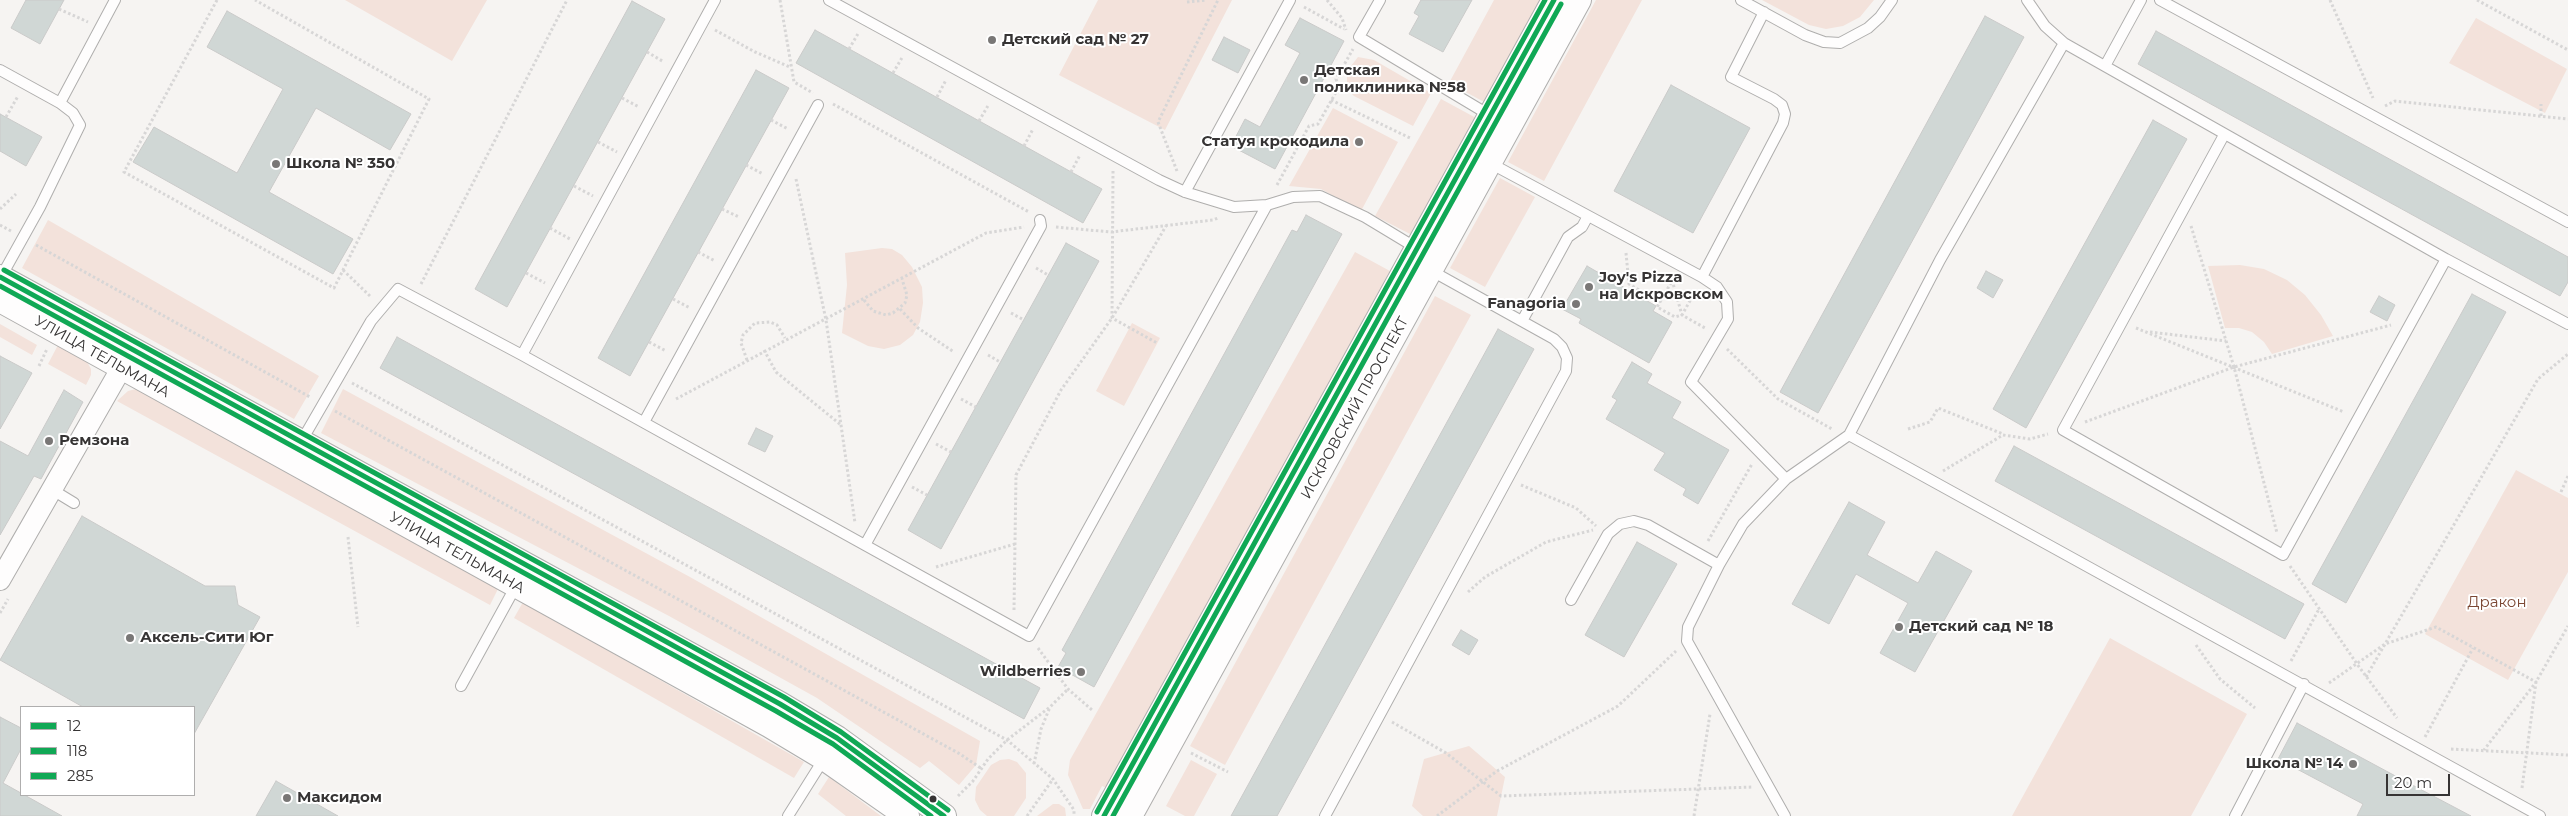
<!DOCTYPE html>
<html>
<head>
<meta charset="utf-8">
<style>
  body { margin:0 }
  #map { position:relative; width:2568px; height:816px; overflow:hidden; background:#f6f4f2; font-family:Montserrat,sans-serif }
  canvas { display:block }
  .legend { position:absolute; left:20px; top:706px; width:175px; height:90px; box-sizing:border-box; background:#fff; border:1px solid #afaeae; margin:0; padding:6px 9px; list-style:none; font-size:15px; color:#363434 }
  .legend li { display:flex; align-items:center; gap:10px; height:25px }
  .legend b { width:25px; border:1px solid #afaeae }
  .scale { position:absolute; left:2386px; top:774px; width:64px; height:22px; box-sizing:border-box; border:2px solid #363434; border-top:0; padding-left:6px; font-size:15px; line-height:18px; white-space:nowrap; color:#363434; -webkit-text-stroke:4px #fff; paint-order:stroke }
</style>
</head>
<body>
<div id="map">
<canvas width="2568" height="816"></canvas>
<ul class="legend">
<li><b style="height:6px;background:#10a855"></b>12</li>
<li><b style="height:6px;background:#10a855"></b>118</li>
<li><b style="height:6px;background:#10a855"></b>285</li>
</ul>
<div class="scale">20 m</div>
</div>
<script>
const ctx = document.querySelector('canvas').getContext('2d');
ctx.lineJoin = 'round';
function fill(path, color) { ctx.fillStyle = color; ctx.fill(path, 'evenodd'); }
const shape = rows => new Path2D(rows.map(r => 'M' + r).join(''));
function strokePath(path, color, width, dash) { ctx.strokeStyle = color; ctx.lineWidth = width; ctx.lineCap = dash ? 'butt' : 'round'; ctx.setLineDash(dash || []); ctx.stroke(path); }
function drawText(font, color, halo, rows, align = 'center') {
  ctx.font = font + ' Montserrat,sans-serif'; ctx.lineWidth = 4; ctx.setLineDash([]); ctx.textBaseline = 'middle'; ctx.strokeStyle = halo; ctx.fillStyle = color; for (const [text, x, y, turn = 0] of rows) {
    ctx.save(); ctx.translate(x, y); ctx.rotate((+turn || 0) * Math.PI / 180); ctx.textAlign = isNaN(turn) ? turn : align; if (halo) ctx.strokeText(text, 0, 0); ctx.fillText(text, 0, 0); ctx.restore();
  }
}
fill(shape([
  [345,0,487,0,452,61],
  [1098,0,1232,0,1165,130,1059,75],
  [1494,0,1542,0,1486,103,1449,83],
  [1596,0,1642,0,1544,181,1508,162],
  [1762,0,1874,0,1860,17,1843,26,1826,29,1809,25],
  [2476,18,2567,69,2545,113,2449,63],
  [1358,57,1374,60,1431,93,1413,126,1354,96,1347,89,1347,71],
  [1441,99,1478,119,1412,235,1375,216],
  [1333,108,1398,142,1361,211,1321,189,1289,186],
  [1500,178,1535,197,1485,287,1450,268],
  [48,220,319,376,294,419,22,268],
  [882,248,892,249,902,255,912,267,922,287,923,303,920,322,913,335,900,345,884,349,868,346,842,333,847,285,845,253],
  [1355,252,1390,271,1107,788,1102,786,1090,809,1083,809,1068,775,1070,760],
  [2240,265,2264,269,2287,280,2305,295,2321,315,2333,336,2272,354,2264,342,2252,332,2239,328,2225,328,2208,266],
  [1435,296,1471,315,1225,765,1190,746],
  [1132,323,1160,338,1124,406,1096,391],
  [0,324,37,345,32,355,0,337],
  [58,345,86,360,91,369,91,375,86,385,48,364],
  [136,389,499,587,490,605,117,401,128,391],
  [343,389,690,577,980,741,976,765,959,785,929,761,920,768,817,698,669,616,321,433],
  [2516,470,2568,498,2568,572,2508,680,2425,634],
  [523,602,804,762,794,778,514,618],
  [2110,638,2247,714,2191,816,2012,816],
  [1469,746,1505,777,1497,816,1423,816,1412,806,1424,759],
  [1009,759,1017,762,1026,773,1026,798,1014,816,987,816,980,810,975,800,976,787,991,765,1000,760],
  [1191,760,1217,774,1194,816,1185,816,1166,806],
  [829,777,881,816,846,816,818,794],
  [1053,804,1059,804,1065,808,1066,816,1037,816]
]), '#f3e2db');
const building = shape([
  [26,0,64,0,40,44,11,28,26,0],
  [1421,0,1472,0,1443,52,1409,34,1419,16,1414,13,1421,0],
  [632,1,665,19,507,307,475,289,632,1],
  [227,11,411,114,390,150,316,108,269,192,353,239,333,274,133,162,154,127,237,173,283,89,207,47,227,11],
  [1985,16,2024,37,1818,413,1780,392,1985,16],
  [1300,18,1344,41,1275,169,1231,146,1245,119,1260,127,1300,53,1285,45,1300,18],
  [815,30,1102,189,1083,223,796,63,815,30],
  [2156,31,2568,257,2568,282,2560,296,2138,64,2156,31],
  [1224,37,1250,50,1238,73,1212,60,1224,37],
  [756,70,789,88,630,376,598,358,756,70],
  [1671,85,1750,128,1693,233,1614,191,1671,85],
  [0,114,42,137,26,166,0,151,0,114],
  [2153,120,2187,139,2026,428,1993,409,2153,120],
  [1306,215,1342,234,1094,687,1058,667,1066,653,1062,650,1292,230,1297,232,1306,215],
  [1066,243,1099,261,941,549,908,530,1066,243],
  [1587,266,1656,306,1653,311,1672,322,1649,363,1579,323,1581,319,1562,309,1587,266],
  [1986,271,2003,280,1993,298,1977,288,1986,271],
  [2472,294,2506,312,2346,603,2312,584,2472,294],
  [2379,296,2395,305,2387,321,2370,312,2379,296],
  [1498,329,1534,349,1277,816,1231,816,1498,329],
  [397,337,1040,688,1024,719,380,368,397,337],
  [0,356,32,373,0,429,0,356],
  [1632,362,1652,374,1647,383,1681,402,1672,418,1729,450,1698,504,1683,495,1686,489,1654,470,1665,453,1606,419,1617,400,1612,397,1632,362],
  [64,390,83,402,41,479,34,476,0,535,0,441,28,456,64,390],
  [756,428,773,436,765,452,748,444,756,428],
  [2014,446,2304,604,2285,639,1995,481,2014,446],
  [1849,502,1885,522,1867,555,1918,583,1936,551,1972,571,1915,672,1880,653,1908,603,1856,574,1829,624,1792,604,1849,502],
  [82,516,205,586,235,586,238,605,260,617,194,734,194,707,83,707,0,660,82,516],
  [1637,542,1677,564,1624,657,1585,635,1637,542],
  [1461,630,1478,640,1469,655,1452,645,1461,630],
  [0,717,21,728,21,749,3,783,62,816,0,816,0,717],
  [2297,723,2401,779,2471,816,2357,816,2363,804,2278,759,2297,723],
  [276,781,338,816,256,816,276,781]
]);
fill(building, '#d0d7d5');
strokePath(building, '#cacac9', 1);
const service = shape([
  [829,0,1159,180,1185,192,1234,207,1267,205,1293,197,1320,196,1365,217,1418,249],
  [1380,0,1359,37,1491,116],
  [1741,0,1805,35,1824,42,1840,43,1868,28,1880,17,1892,0],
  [2027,0,2045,26,2064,43],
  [2160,0,2568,222],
  [2105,66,2141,0],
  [0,70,60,103,73,113,80,125,40,207,1,277],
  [60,103,115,0],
  [2224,135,2063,430,2283,555,2446,259],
  [1488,162,1702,277,1783,123,1785,114,1782,105,1774,99,1731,77,1764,12],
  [1185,192,1290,0],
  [1702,277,1717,287,1727,302,1728,319,1691,382,1786,479],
  [1522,321,1568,237,1582,227,1588,216],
  [522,355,715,0],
  [644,422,818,105],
  [1849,435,2540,816],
  [301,442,371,321,398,289,522,355,1029,636,1267,205],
  [51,489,74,503],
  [865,545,1041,226,1040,220],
  [1571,600,1608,534,1620,524,1634,521,1648,525,1719,565],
  [461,686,517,584],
  [788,816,837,738],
  [1325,816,1566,371,1567,358,1562,347,1554,339,1430,270],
  [1785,816,1687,641,1688,627,1719,565,1743,524,1786,479,1849,435,1940,260,2064,43,2446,259,2568,324],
  [2235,816,2304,684]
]);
const minor = shape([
  [0,580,130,353]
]);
const tertiary = shape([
  [0,277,780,704,837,738,944,816],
  [0,300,769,725,824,758,907,816],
  [1104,816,1554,0],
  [1130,816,1579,0]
]);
strokePath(service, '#afaead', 12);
strokePath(minor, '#afaead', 22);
strokePath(tertiary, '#afaead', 26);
strokePath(shape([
  [217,0,124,172,334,288,429,99,255,0],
  [780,0,794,82,813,93],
  [1327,0,1342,18,1346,30],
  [2330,0,2373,98],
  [2477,0,2568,50],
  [1187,2,1206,0],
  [1304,7,1344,29],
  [59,9,88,22],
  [715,30,755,52,790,67],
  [849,49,859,32],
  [647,52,664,62],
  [893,73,903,56],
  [937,97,946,80],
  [622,98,639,107],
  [1331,100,1410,138],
  [833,104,1029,212],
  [2385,106,2395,101,2568,119],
  [2541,116,2541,104],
  [6,117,18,96],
  [771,120,788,129],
  [979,121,989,104],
  [598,142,617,152],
  [1024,146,1033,129],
  [746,165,763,174],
  [1113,171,1112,318,1157,343],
  [1177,171,1158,122,1218,0],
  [1071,172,1080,155],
  [796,179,826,320,855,523],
  [1277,185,1309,126,1318,124,1339,87,1336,79,1353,49],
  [574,186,593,196],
  [0,209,16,194],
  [722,209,739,217],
  [0,225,11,231],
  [2191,226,2234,367,2277,533],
  [1056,227,1111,232,1213,220,1218,218],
  [550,228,570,239],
  [36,245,310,397],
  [698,252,715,261],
  [1626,253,1629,284,1660,302,1657,307,1675,317,1682,315,1696,290],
  [1036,268,1048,275],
  [343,270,371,297],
  [526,273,545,283],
  [1672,280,1682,315,1705,328],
  [421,284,567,0],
  [673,299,690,308],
  [864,300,873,311,886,315,893,313,905,303,907,295,902,279],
  [1660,302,1672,281],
  [900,309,918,328,954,352],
  [1011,313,1024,320],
  [2136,328,2344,412],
  [2150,332,2226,341],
  [649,342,666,351],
  [1727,349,1778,399,1832,429],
  [764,350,776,372,841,425],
  [988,355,1000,362],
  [747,360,741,343,743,335,755,323,770,322,777,325,785,338],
  [39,366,47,349],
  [352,383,1007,740,1053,779,1074,810,1074,816],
  [676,399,986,233,1024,227],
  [961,399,976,407],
  [335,411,960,754,982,769],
  [2085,422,2234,367,2391,325],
  [1908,429,1930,422,1938,408,2003,434],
  [936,444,951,452],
  [1943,471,2003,435,2030,439,2048,434],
  [1521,485,1576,508,1596,526],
  [912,487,927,495],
  [2561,492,2568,476],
  [348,537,358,627],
  [1708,541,1752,464],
  [2290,566,2357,664,2397,718],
  [936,567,1015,544],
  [1468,592,1485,577,1546,542,1593,530],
  [1014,610,1016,475,1061,390,1112,318,1166,226],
  [0,613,8,599],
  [2196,645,2220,679,2255,708],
  [1038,648,1068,689,1092,710],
  [2291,661,2319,609],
  [2366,677,2538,379,2568,354],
  [2329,683,2385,644,2436,627,2536,682,2484,750],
  [1392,722,1446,753,1501,796,1753,787],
  [2425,737,2473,648],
  [2451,749,2568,755],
  [1191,753,1228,772],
  [1034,764,1041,729,1050,707],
  [2522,788,2536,682,2568,626],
  [958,796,973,781,988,759,1007,740,1050,707,1068,689],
  [1027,816,1053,779],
  [1437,816,1497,771,1618,706,1676,651],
  [1694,816,1710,714]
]), '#d7d6d6', 3, [2.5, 2.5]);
strokePath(service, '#fefdfd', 10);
strokePath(minor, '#fefdfd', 20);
strokePath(tertiary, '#fefdfd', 24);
strokePath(shape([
  [0,277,780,704,837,738,944,816],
  [1104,816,1554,0]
]), '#10a855', 5);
strokePath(shape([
  [0,286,776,711,833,744,931,816],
  [1113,816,1561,4]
]), '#10a855', 5);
strokePath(shape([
  [4,270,784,697,841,732,948,810],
  [1097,812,1545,0]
]), '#10a855', 5);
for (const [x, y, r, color] of [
  [992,40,5,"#797776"],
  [1304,80,5,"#797776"],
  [1359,142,5,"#797776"],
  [276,164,5,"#797776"],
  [1589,287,5,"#797776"],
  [1576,304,5,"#797776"],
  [49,441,5,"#797776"],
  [1899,627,5,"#797776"],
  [130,638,5,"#797776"],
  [1081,672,5,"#797776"],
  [2353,764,5,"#797776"],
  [287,798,5,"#797776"],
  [933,799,4.5,"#363434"]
]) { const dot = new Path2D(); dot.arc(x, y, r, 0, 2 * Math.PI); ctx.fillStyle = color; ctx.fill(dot); strokePath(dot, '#fff', 2); }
drawText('bold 15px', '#363434', '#fff', [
  ["Детский сад № 27",1002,40],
  ["Детская",1314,71],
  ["поликлиника №58",1314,88],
  ["Статуя крокодила",1349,142,"right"],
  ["Школа № 350",286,164],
  ["Joy's Pizza",1599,278],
  ["на Искровском",1599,295],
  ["Fanagoria",1566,304,"right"],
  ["Ремзона",59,441],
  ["Детский сад № 18",1909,627],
  ["Аксель-Сити Юг",140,638],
  ["Wildberries",1071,672,"right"],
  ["Школа № 14",2343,764,"right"],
  ["Максидом",297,798]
], 'left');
drawText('15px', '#363434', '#fff', [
  ["УЛИЦА ТЕЛЬМАНА",102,357,29],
  ["ИСКРОВСКИЙ ПРОСПЕКТ",1355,408,-61],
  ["УЛИЦА ТЕЛЬМАНА",457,553,29]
]);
drawText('15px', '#7c4834', '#fff', [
  ["Дракон",2497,603]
]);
</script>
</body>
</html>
